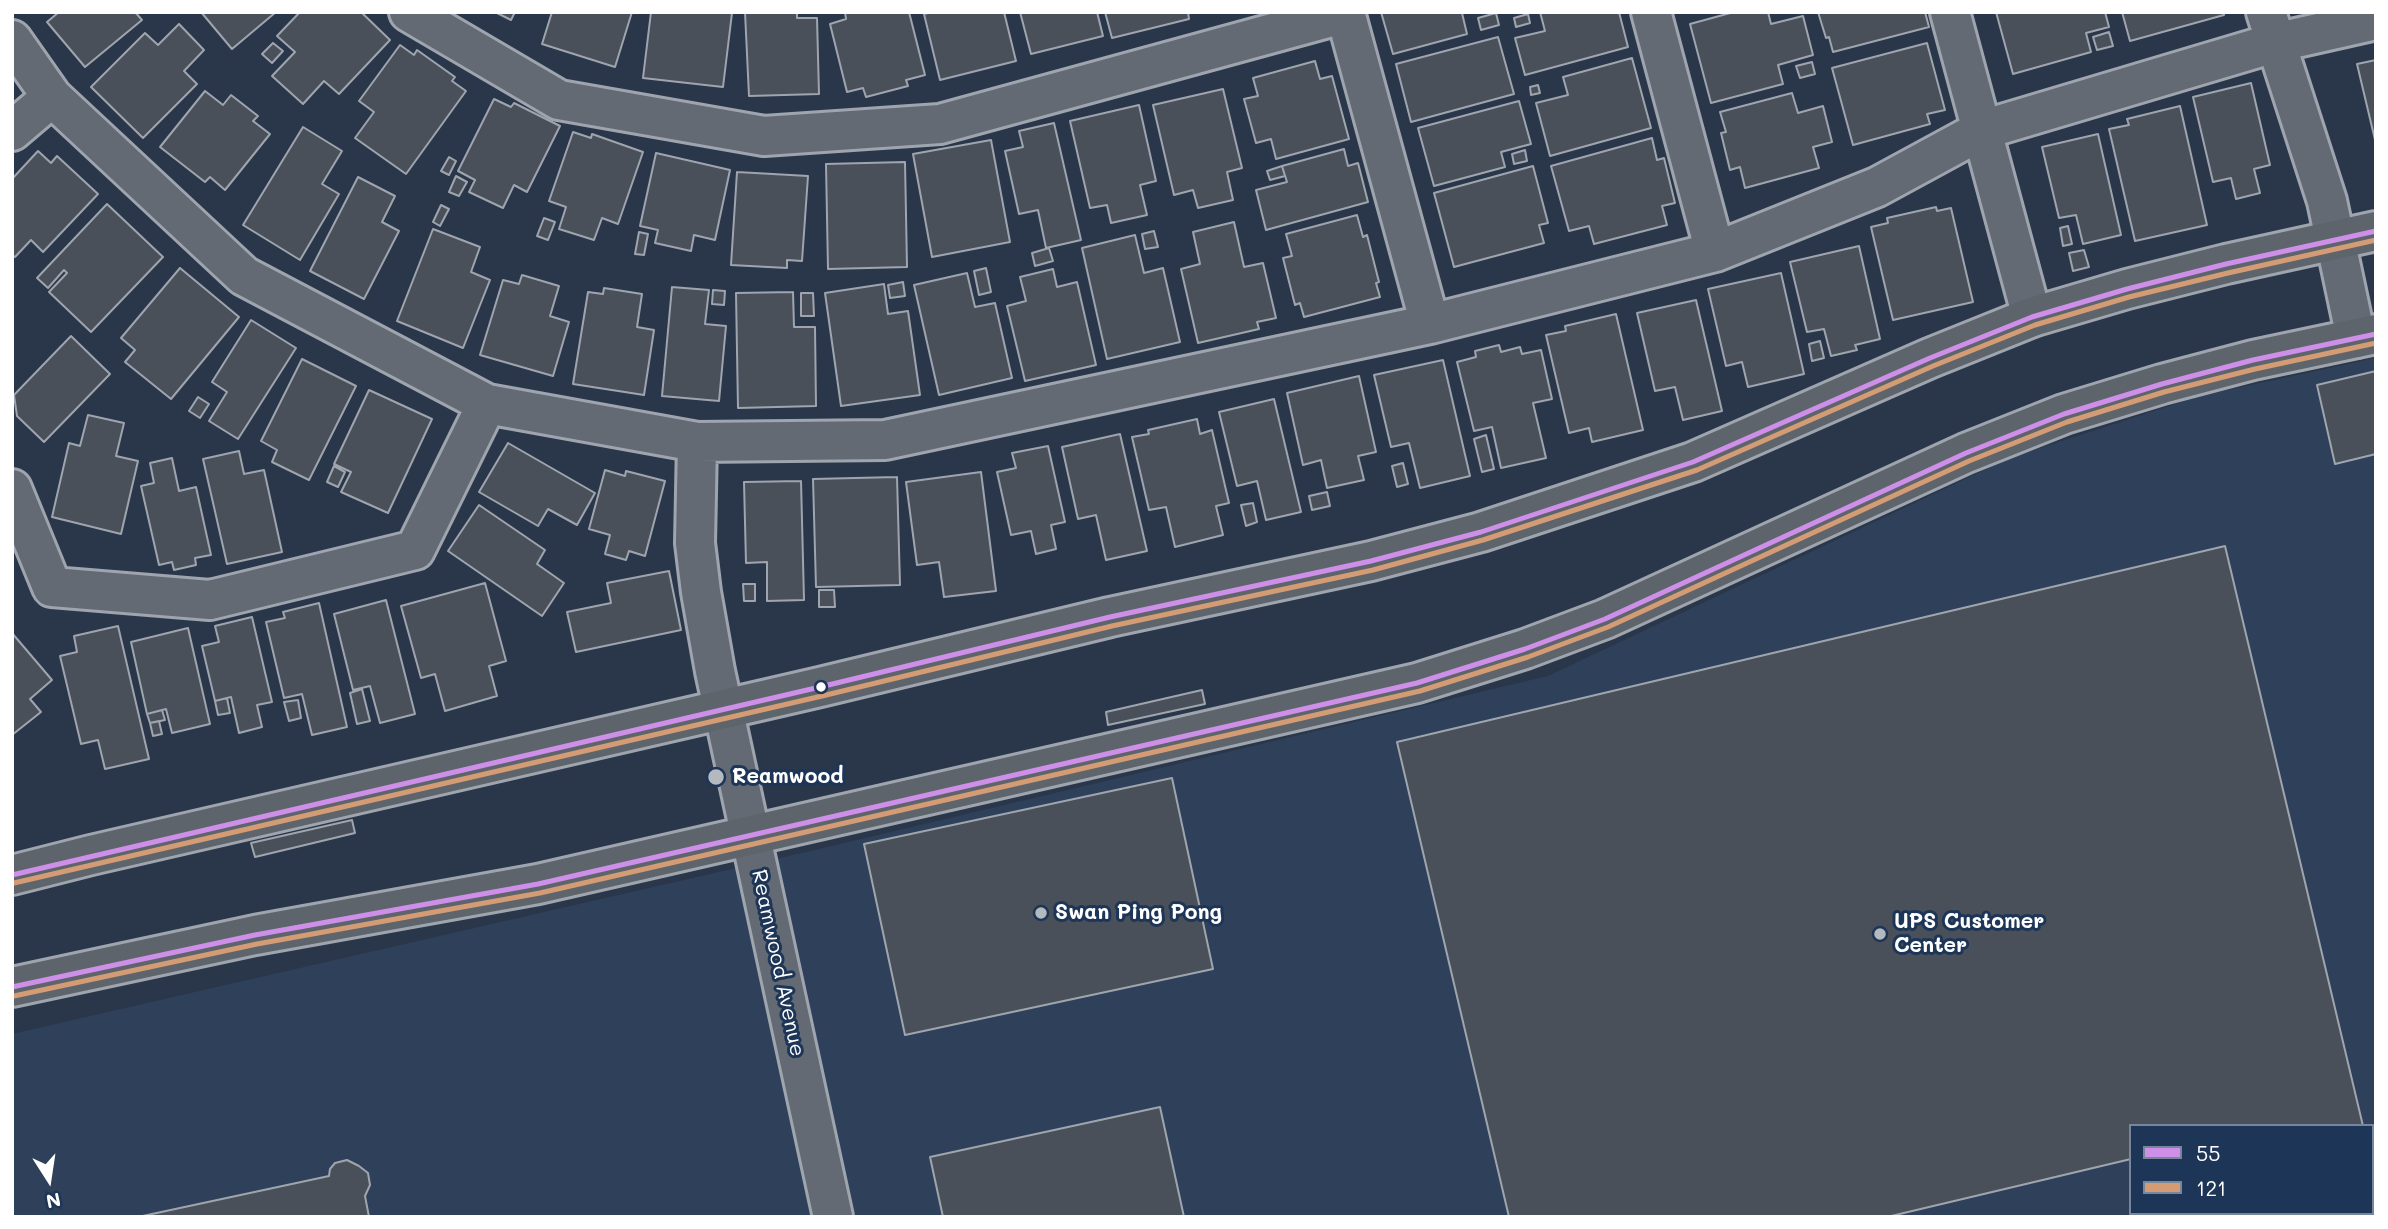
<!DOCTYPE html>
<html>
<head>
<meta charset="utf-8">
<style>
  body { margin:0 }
  #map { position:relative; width:2388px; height:1229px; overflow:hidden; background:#2a374a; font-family:Mali,sans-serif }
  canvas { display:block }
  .frame { position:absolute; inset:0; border:14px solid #fff; pointer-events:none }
  .legend { position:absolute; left:2129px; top:1124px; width:245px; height:91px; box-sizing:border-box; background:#1d3557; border:2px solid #77869a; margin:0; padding:9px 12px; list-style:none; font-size:21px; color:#fff }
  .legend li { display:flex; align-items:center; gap:14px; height:35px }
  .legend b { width:35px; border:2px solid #77869a }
  .north { position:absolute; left:14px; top:1145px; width:70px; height:70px; -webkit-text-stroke:5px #1d3557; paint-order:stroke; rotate:168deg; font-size:19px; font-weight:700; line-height:28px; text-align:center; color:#fff }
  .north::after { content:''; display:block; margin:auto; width:24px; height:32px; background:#fff; clip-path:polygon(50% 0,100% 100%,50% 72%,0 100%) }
</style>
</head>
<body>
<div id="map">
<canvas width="2388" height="1229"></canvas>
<div class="frame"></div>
<ul class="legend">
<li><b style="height:9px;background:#ce8fe9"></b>55</li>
<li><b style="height:9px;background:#d39c74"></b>121</li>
</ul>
<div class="north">N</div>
</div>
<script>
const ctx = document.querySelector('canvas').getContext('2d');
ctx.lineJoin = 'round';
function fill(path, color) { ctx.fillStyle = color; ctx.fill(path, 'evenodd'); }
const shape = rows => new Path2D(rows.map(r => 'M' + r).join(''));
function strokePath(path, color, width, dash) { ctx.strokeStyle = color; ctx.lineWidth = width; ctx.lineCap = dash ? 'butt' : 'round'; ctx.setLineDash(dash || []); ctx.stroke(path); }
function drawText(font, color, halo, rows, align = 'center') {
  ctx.font = font + ' Mali,sans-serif'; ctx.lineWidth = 6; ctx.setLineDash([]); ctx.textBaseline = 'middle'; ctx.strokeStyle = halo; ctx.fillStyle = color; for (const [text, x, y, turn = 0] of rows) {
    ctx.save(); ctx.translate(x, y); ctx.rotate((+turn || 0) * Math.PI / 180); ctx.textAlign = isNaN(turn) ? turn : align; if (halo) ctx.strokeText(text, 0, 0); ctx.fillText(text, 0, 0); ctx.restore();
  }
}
fill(shape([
  [2376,358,2376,1217,12,1217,12,1034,815,850,1548,676,2010,458,2200,396],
  [2131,1126,2372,1126,2372,1213,2131,1213]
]), '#2f415a');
const building = shape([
  [59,12,135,12,142,20,85,67,47,22,59,12],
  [201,12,276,12,232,49,201,12],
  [300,12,361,12,390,40,339,94,324,81,303,104,272,76,295,52,277,36,300,12],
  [495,12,515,12,511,20,495,12],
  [552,12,632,12,615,67,542,44,552,12],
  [651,12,732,13,723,87,643,78,651,12],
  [745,12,797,12,797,18,817,18,819,94,749,96,745,12],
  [845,12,909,12,925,75,906,80,908,86,866,97,863,88,847,92,830,24,846,19,845,12],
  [932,12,1004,12,1016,61,940,80,924,14,932,12],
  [1020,12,1097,12,1103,36,1031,54,1020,12],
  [1105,12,1188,12,1189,19,1112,38,1105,12],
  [1381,12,1466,12,1462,13,1467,34,1393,54,1381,12],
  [1540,12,1619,12,1628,47,1525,75,1515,38,1545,31,1540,12],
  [1734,12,1768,12,1771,24,1803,16,1813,55,1778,65,1783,84,1711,103,1690,24,1734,12],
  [1818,12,1925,12,1929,27,1833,52,1829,37,1826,38,1818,12],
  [1996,12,2105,12,2109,27,2086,33,2091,52,2013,74,1996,12],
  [2122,12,2224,12,2224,15,2130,41,2122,12],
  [1496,13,1499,25,1481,30,1478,18,1496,13],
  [1528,14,1530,23,1516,27,1514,18,1528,14],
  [179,24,204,50,184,71,197,84,143,138,91,87,145,33,158,45,179,24],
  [2109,32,2113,46,2097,50,2093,37,2109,32],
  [1498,37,1514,94,1411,122,1396,64,1498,37],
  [273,43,283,51,272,63,262,54,273,43],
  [1927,43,1945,110,1927,114,1930,124,1853,145,1832,68,1927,43],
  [400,45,414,55,417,50,455,77,452,81,466,91,406,174,355,138,374,112,359,101,400,45],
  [1632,58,1651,128,1550,156,1536,103,1568,95,1563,77,1632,58],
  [2376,60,2376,144,2357,64,2376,60],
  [1315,61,1320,79,1332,76,1349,139,1276,159,1271,139,1256,143,1244,99,1258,96,1253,78,1315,61],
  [1812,62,1815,74,1800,78,1796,66,1812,62],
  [2251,83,2270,165,2254,169,2260,193,2236,199,2231,178,2213,182,2193,97,2251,83],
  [1538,85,1540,93,1531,95,1530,87,1538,85],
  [1223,89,1242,168,1227,172,1233,200,1198,208,1193,190,1174,195,1153,105,1223,89],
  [205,91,223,105,231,95,258,116,253,121,270,134,225,190,210,177,205,182,160,147,205,91],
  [1792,93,1798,113,1823,106,1832,142,1813,147,1819,168,1745,188,1740,167,1730,170,1721,133,1726,132,1720,112,1792,93],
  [494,99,511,107,514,103,560,126,527,192,514,185,503,208,469,192,475,180,458,171,494,99],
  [1519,101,1531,144,1501,152,1505,167,1434,186,1418,128,1519,101],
  [1139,105,1156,181,1140,185,1147,215,1111,223,1107,205,1090,208,1070,121,1139,105],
  [2180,106,2207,225,2135,241,2109,129,2129,125,2127,119,2180,106],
  [1054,123,1081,240,1046,248,1038,210,1019,214,1005,151,1023,147,1019,131,1054,123],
  [303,127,342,151,322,184,339,194,300,260,243,225,303,127],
  [573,132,591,138,592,134,643,152,618,224,602,218,594,240,559,229,566,207,549,201,573,132],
  [2098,134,2121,235,2083,244,2076,215,2059,218,2042,147,2098,134],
  [1652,138,1657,160,1664,158,1675,203,1662,206,1667,225,1594,244,1589,226,1569,231,1551,166,1652,138],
  [991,140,1010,242,932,257,913,154,991,140],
  [1344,149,1348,166,1358,163,1368,202,1266,230,1256,190,1287,182,1282,166,1344,149],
  [1525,150,1527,161,1514,164,1512,154,1525,150],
  [38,151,51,163,57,156,98,194,43,252,31,240,15,257,12,255,12,179,38,151],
  [656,153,730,170,715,240,694,235,691,251,655,243,658,230,640,226,656,153],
  [449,157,456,161,449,175,441,171,449,157],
  [905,162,907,267,828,269,826,164,905,162],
  [1282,166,1285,176,1270,180,1267,171,1282,166],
  [1533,166,1548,223,1539,225,1544,243,1454,267,1434,193,1533,166],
  [737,172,808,176,802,261,787,260,787,268,731,265,737,172],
  [456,176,467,182,459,196,449,192,456,176],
  [358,177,395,196,382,222,399,231,364,299,310,271,358,177],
  [107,204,163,257,91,332,49,292,67,273,64,270,48,288,37,278,107,204],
  [441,205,449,209,440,226,433,222,441,205],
  [1936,207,1937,211,1951,208,1973,302,1893,320,1871,227,1888,223,1887,218,1936,207],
  [1357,215,1363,237,1367,235,1379,282,1376,283,1380,297,1304,317,1300,303,1295,305,1283,258,1292,256,1286,234,1357,215],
  [544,218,555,222,548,240,537,236,544,218],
  [1234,222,1244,267,1263,263,1276,318,1257,322,1259,329,1198,343,1181,269,1200,264,1193,232,1234,222],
  [2068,226,2072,244,2063,246,2060,228,2068,226],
  [433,229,480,247,471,272,490,280,463,348,397,321,433,229],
  [1154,231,1158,247,1145,249,1142,234,1154,231],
  [639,232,648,234,644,255,635,254,639,232],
  [1135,235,1144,273,1163,268,1180,342,1107,359,1082,248,1135,235],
  [1859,246,1880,339,1855,345,1857,350,1831,356,1824,329,1807,332,1790,262,1859,246],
  [1049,248,1053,261,1035,266,1032,253,1049,248],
  [2084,250,2089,267,2073,271,2069,253,2084,250],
  [180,268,239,317,171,399,125,362,135,350,121,338,180,268],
  [986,268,991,292,979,295,974,271,986,268],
  [1053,269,1057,287,1077,282,1096,365,1025,381,1007,306,1026,301,1020,277,1053,269],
  [967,273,975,307,995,303,1012,378,939,395,914,285,967,273],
  [1781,273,1804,374,1748,387,1742,362,1726,366,1708,289,1781,273],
  [522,275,559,286,550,316,569,322,553,376,480,355,503,280,519,284,522,275],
  [903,282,905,296,890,298,888,285,903,282],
  [884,284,888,314,908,311,920,395,841,406,825,293,884,284],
  [672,287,709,290,705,324,726,326,719,401,662,396,672,287],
  [604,288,642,294,637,327,654,330,644,395,573,384,588,292,603,294,604,288],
  [713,290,725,291,724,305,712,304,713,290],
  [793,292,794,327,815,327,816,406,738,408,736,293,793,292],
  [801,293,813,293,814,316,801,316,801,293],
  [1696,300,1722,411,1683,420,1675,387,1655,391,1637,313,1696,300],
  [1616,314,1643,430,1592,442,1589,428,1569,433,1546,335,1566,331,1565,326,1616,314],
  [251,320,296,348,238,439,209,421,227,392,212,382,251,320],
  [71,336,110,374,44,442,17,416,14,395,71,336],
  [1820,341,1824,358,1812,361,1809,344,1820,341],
  [1499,345,1501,352,1520,347,1522,354,1541,350,1552,399,1533,403,1546,458,1501,468,1492,427,1474,431,1457,362,1476,357,1475,351,1499,345],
  [302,359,356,386,309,480,272,462,277,450,261,441,302,359],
  [1443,360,1470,476,1420,488,1409,443,1391,447,1374,375,1443,360],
  [2376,371,2376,454,2335,464,2317,385,2376,371],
  [1359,376,1376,452,1358,456,1364,480,1327,488,1321,460,1303,465,1287,393,1359,376],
  [369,390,432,419,388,513,341,492,351,472,334,464,369,390],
  [198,397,209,404,200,418,189,411,198,397],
  [1274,399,1301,512,1266,520,1257,481,1237,486,1219,412,1274,399],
  [88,415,124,423,116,456,138,461,121,534,52,517,69,443,80,446,88,415],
  [1197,419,1200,434,1212,430,1229,503,1216,506,1223,535,1175,547,1166,507,1149,510,1132,437,1149,434,1148,430,1197,419],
  [1120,434,1147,551,1106,560,1096,515,1078,519,1062,447,1120,434],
  [1486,435,1494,469,1482,472,1474,439,1486,435],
  [508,443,595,493,577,525,548,509,538,526,479,492,508,443],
  [1048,446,1065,522,1051,525,1056,549,1036,554,1031,531,1011,535,997,472,1016,468,1012,453,1048,446],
  [239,451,244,474,264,470,282,552,227,564,203,459,239,451],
  [172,458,179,491,196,487,211,555,195,558,196,565,174,570,172,562,159,565,141,486,154,483,150,463,172,458],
  [1403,463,1408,484,1397,487,1392,466,1403,463],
  [334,466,345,472,338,487,327,482,334,466],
  [605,470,625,476,626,471,665,481,645,556,629,551,626,560,605,554,610,535,589,529,605,470],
  [981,472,996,591,944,597,939,562,917,565,906,482,981,472],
  [897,477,900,585,816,587,813,479,897,477],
  [801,481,804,600,767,601,767,562,746,563,744,482,801,481],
  [1327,492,1330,506,1312,510,1309,496,1327,492],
  [1253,503,1257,522,1246,526,1241,505,1253,503],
  [479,505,545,550,537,564,564,583,542,616,448,551,479,505],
  [2225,546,2363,1126,2131,1126,2131,1159,1887,1217,1509,1217,1397,742,2225,546],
  [669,571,681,630,576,652,567,612,611,603,607,583,669,571],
  [485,583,506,661,489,666,497,696,445,711,435,674,421,678,401,606,485,583],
  [743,584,755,584,755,601,744,601,743,584],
  [819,590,834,590,835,607,819,607,819,590],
  [386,600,415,714,380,723,370,686,353,690,334,614,386,600],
  [319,603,347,727,312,735,302,694,284,698,266,622,285,618,283,612,319,603],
  [252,617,272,702,257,705,262,727,239,733,231,697,215,701,202,646,219,642,215,626,252,617],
  [118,626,149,759,105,769,98,740,81,744,60,656,77,652,74,636,118,626],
  [188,628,210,724,172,733,166,709,147,714,131,642,188,628],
  [12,633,52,680,30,699,41,712,12,735,12,633],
  [362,689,370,721,357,724,350,693,362,689],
  [1202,690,1205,704,1108,725,1106,712,1202,690],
  [227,698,230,713,218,715,215,701,227,698],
  [298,700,301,718,289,721,284,702,298,700],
  [162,710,165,720,150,723,147,714,162,710],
  [159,721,162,734,153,736,150,723,159,721],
  [1172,778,1213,969,905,1035,864,844,1172,778],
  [352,820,355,833,255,857,251,843,352,820],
  [1160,1107,1184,1217,943,1217,930,1157,1160,1107],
  [347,1160,359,1166,368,1173,370,1185,365,1196,369,1217,138,1217,329,1176,330,1169,335,1163,347,1160],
  [2372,1164,2376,1179,2376,1217,2192,1217,2191,1213,2372,1213,2372,1164]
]);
fill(building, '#495059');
strokePath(building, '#9fa5ae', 2);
const minor = shape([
  [409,12,559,100,764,136,940,124,1346,13],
  [1345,12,1430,324],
  [1651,12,1715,252],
  [1950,12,2032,317],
  [2266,12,2327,201,2356,338],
  [12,40,52,97,244,276,487,404,697,442,885,440,1430,324,1715,252,1877,187,1982,130,2274,43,2376,20],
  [12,131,52,97],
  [697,442,695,543,701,592,715,671,833,1217],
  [12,489,52,587,210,600,415,550,487,404]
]);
const major = shape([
  [12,875,91,855,820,687,1110,617,1371,561,1481,532,1693,462,1930,358,2032,317,2127,289,2226,264,2376,231],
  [12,987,255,935,538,884,1417,683,1525,649,1605,619,1966,453,2064,414,2162,384,2253,360,2376,334]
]);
strokePath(minor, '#9fa5ae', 44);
strokePath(major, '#9fa5ae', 44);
strokePath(minor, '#636a74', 38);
strokePath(major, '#5e646b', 38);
strokePath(shape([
  [12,875,820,687,1110,617,1371,561,1481,532,1693,462,1930,358,2032,317,2127,289,2226,264,2376,231],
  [12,987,255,935,538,884,1417,683,1525,649,1605,619,1966,453,2064,414,2162,384,2253,360,2376,334]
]), '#ce8fe9', 5);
strokePath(shape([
  [14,883,822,696,1112,626,1373,570,1483,540,1697,470,1933,366,2035,325,2129,297,2228,273,2376,240],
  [14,996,257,944,540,893,1420,691,1528,657,1608,627,1969,461,2067,422,2164,392,2255,369,2376,343]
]), '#d39c74', 5);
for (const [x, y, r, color] of [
  [821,687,6,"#fff"],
  [716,777,9,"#b4b9c0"],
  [1041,913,7,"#b4b9c0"],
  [1880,934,7,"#b4b9c0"]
]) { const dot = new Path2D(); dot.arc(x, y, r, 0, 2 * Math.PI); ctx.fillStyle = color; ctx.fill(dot); strokePath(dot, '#1d3557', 2.5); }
drawText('bold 21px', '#fff', '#1d3557', [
  ["Reamwood",732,777],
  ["Swan Ping Pong",1055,913],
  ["UPS Customer",1894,922],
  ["Center",1894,946]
], 'left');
drawText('21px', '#fff', '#1d3557', [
  ["Reamwood Avenue",778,963,78]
]);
</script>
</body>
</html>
